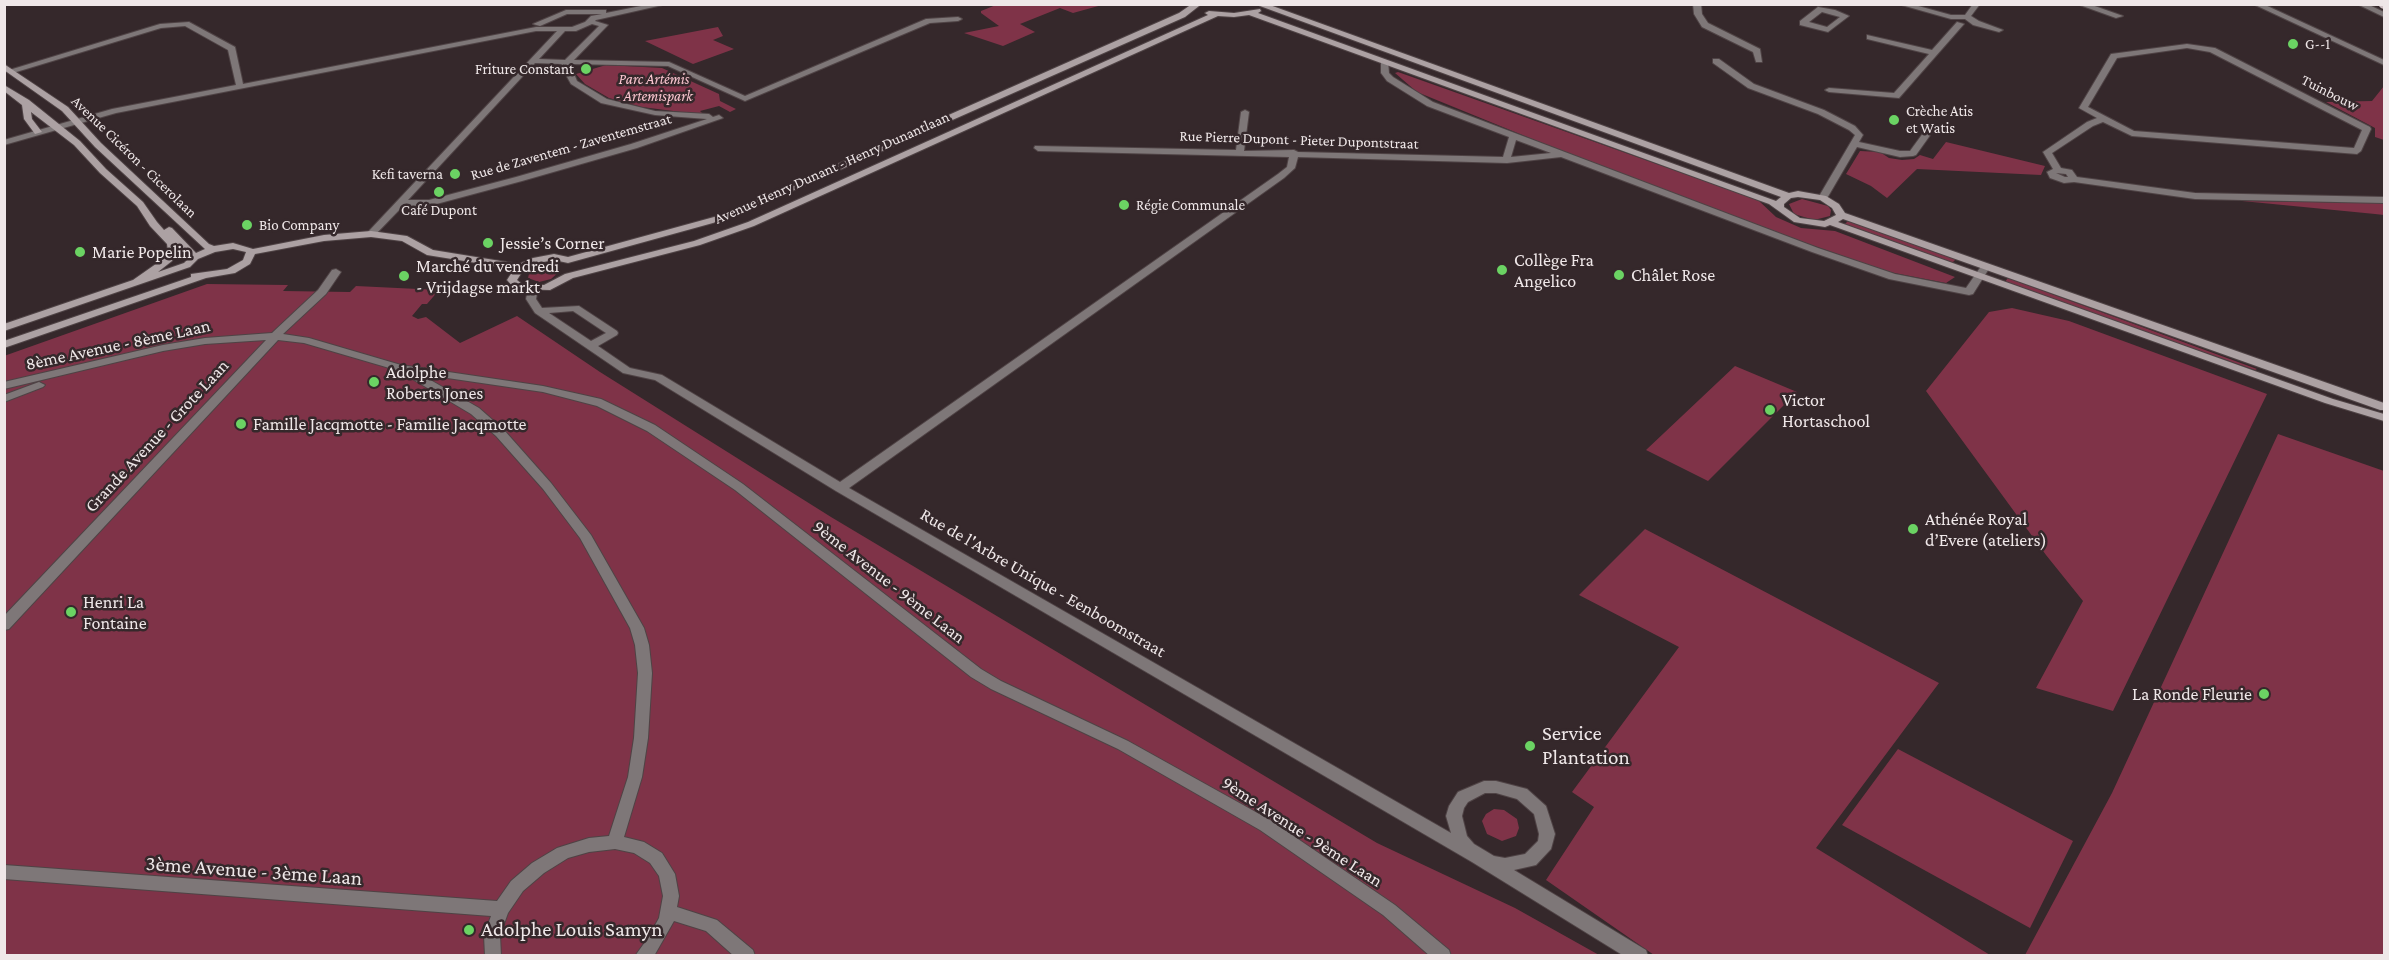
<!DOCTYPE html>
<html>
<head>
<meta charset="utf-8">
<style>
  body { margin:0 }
  #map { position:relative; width:2389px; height:960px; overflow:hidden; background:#35282b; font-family:"Crimson Pro",serif }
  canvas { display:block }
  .frame { position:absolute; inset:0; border:6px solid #efe7e8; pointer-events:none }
</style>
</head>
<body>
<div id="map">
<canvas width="2389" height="960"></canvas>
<div class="frame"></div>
</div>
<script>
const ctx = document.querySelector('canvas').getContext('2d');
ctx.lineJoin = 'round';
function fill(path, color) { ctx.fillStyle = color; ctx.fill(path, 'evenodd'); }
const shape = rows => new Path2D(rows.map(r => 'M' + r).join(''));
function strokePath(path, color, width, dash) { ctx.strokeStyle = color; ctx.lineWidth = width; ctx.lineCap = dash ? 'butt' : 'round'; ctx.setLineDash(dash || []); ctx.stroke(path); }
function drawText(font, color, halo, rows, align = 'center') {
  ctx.font = font + ' "Crimson Pro",serif'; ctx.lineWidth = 5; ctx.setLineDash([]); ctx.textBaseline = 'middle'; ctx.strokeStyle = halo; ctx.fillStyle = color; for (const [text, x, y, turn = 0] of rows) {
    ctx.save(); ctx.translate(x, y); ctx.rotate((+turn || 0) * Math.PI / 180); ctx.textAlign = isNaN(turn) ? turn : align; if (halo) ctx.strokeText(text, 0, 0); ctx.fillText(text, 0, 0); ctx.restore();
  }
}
fill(shape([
  [996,5,996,4,1102,5,1073,13,1060,8,1020,24,1035,32,1003,46,964,33,999,26,981,13,981,11],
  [718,27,723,36,713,40,734,49,693,64,645,41],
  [606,65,662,68,719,94,720,101,736,109,730,112,719,106,700,111,704,115,642,107,609,98,585,84,576,74],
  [1398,72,1758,200,1776,217,1801,228,1835,231,1955,277,1946,283,1889,272,1806,243,1564,152,1417,92,1395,73],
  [2384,86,2384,140,2375,137,2375,128,2326,102,2372,101],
  [1946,142,2045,166,2041,175,1917,169,1887,198,1871,186,1846,174,1860,151,1880,152,1889,158,1902,160,1914,159,1920,155,1933,159],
  [1802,199,1828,206,1831,210,1830,216,1814,220,1794,214,1789,204],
  [2242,201,2384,203,2384,215,2375,214],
  [1849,220,1956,259,1952,263,1845,224],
  [552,266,560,271,551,279,539,282,528,278,529,274,537,268],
  [2008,278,2257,369,2255,370,2004,283],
  [207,284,288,285,283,291,350,292,356,286,439,290,427,304,422,304,412,316,418,319,426,317,460,343,517,316,600,372,831,517,1377,843,1515,908,1599,955,5,955,4,356],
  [2012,308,2069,321,2267,394,2113,711,2036,688,2083,601,2046,555,1926,391,1989,312],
  [1735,366,1797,392,1708,481,1646,450],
  [2278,434,2384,471,2384,955,2025,955,2112,793],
  [1645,529,1939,683,1816,848,1990,955,1654,955,1546,880,1594,807,1572,792,1679,647,1579,595],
  [1898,749,2073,841,2030,928,1842,825],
  [1494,809,1504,810,1517,819,1519,828,1516,836,1502,841,1487,834,1482,821,1486,814]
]), '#7f3348');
const street = shape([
  [651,4,667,4,596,20,595,21,608,25,574,60,669,62,745,96,926,19,958,17,962,19,958,21,930,23,745,101,668,66,570,64,577,81,607,99,655,111,709,114,713,117,719,115,723,118,637,148,522,181,429,206,403,206,374,236,371,237,368,236,368,232,557,31,536,31,116,113,4,145,4,140,112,109,236,85,228,50,185,26,161,28,13,73,6,71,160,24,189,22,235,47,243,84,536,27,572,27,585,22,591,16,602,14,567,14,540,26,533,24,566,10,606,10,606,13,651,4],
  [592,24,599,26,565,60,539,59,565,31,576,31,592,24],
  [535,63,562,64,561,66,571,84,601,103,655,115,707,119,631,144,516,177,429,200,408,200,535,63],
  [1693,4,1701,4,1702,14,1708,23,1760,49,1762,62,1756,62,1753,52,1702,27,1694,14,1693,4],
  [1898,4,1911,4,1951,15,1965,15,1973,4,1980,4,1971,16,1979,21,2003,30,1999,32,1973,25,1965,19,1951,19,1898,4],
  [2077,4,2089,4,2123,16,2116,18,2077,4],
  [2253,4,2263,4,2384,60,2384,65,2253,4],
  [2357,4,2367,4,2384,12,2384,17,2357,4],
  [1818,7,1835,10,1849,16,1828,32,1800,25,1800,21,1818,7],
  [1822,12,1829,14,1840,17,1827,27,1809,22,1822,12],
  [1957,22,1964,24,1899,98,1829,92,1825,90,1829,88,1894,93,1929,54,1867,39,1867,35,1932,50,1957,22],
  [2187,44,2215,48,2370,127,2371,129,2361,151,2357,154,2132,136,2103,122,2093,126,2052,153,2061,168,2072,170,2077,177,2195,193,2384,197,2384,203,2195,199,2074,182,2064,183,2050,178,2047,172,2053,169,2043,152,2087,122,2097,118,2079,108,2111,54,2187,44],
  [2187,48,2210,52,2362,130,2354,148,2134,131,2088,107,2117,58,2187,48],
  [2056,173,2066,174,2068,177,2065,177,2056,173],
  [1381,59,1388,61,1389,73,1393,77,1433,102,1818,248,1895,274,1966,288,1982,265,1988,265,1990,267,1973,294,1969,295,1889,279,1812,252,1561,157,1507,163,1298,157,1295,168,1284,178,849,488,1451,833,1446,816,1449,806,1458,792,1484,781,1496,781,1527,789,1546,806,1555,834,1551,849,1536,865,1514,870,1646,950,1648,956,1624,956,1472,862,836,491,655,380,623,373,535,313,526,299,528,289,533,286,538,289,536,299,542,308,579,306,617,331,618,333,617,335,598,346,630,368,662,375,840,482,1278,174,1287,167,1289,157,1038,151,1034,148,1035,146,1236,150,1241,112,1245,110,1249,112,1244,151,1294,150,1298,152,1503,157,1509,137,1427,106,1387,81,1381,73,1381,59],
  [1516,140,1551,153,1511,157,1516,140],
  [573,311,606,333,591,341,549,313,573,311],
  [1485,793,1496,793,1517,799,1534,814,1539,834,1538,841,1525,854,1505,858,1494,856,1474,844,1467,836,1462,816,1464,808,1468,802,1485,793],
  [1713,59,1719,59,1754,84,1824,110,1855,126,1863,135,1859,142,1900,151,1910,151,1929,125,1936,127,1916,155,1913,156,1900,157,1857,147,1826,200,1820,200,1818,198,1855,135,1849,130,1818,114,1748,88,1713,63,1713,59],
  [336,269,341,272,326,294,283,334,309,338,401,365,543,386,601,399,655,425,743,484,981,669,1001,681,1128,741,1270,820,1395,905,1449,950,1451,956,1430,956,1383,915,1260,830,1118,749,991,689,971,677,735,490,647,431,597,406,543,392,420,374,479,408,504,430,551,483,591,535,644,628,649,645,652,673,648,738,642,777,624,837,644,842,662,853,675,874,679,896,677,907,717,920,753,950,755,956,734,956,706,931,674,921,654,956,635,956,648,938,659,918,663,896,659,876,650,863,634,853,615,849,589,852,568,858,544,873,523,891,508,913,500,935,501,956,485,956,484,935,491,916,4,879,4,865,497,901,511,881,532,863,557,848,589,838,609,836,628,777,634,738,638,673,635,645,630,628,580,538,543,489,496,436,471,414,404,374,403,372,304,343,278,340,9,629,4,630,4,616,266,340,205,344,163,351,4,389,4,382,163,345,205,338,272,333,318,290,332,270,336,269],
  [39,382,45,385,43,387,4,402,4,395,39,382]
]);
const secondary = shape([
  [1192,4,1199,6,1185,17,731,218,568,263,554,260,538,263,524,269,517,280,522,284,544,285,565,274,694,241,748,222,1208,15,1205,13,1209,11,1234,13,1260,9,1261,11,1258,13,1776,201,1781,197,1260,6,1267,4,1789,193,1798,191,1826,196,1839,204,1845,213,2384,403,2384,410,2380,410,1843,219,1838,222,2333,399,2384,414,2384,421,2325,403,1830,225,1825,227,1794,222,1769,204,1249,15,1234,17,1218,16,754,226,700,245,573,278,550,290,515,289,507,280,514,269,427,255,402,241,371,237,324,241,255,254,250,264,235,273,206,278,4,348,4,341,191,277,191,274,227,269,243,260,246,252,233,249,215,252,198,259,190,267,4,331,4,324,133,280,163,259,168,252,167,244,150,226,137,206,100,173,74,145,31,112,32,119,42,132,35,134,24,119,22,105,4,91,4,85,29,100,80,141,106,169,143,202,157,222,164,230,169,227,172,228,196,253,205,249,95,147,62,111,4,70,4,64,68,107,101,143,209,244,214,246,233,243,253,249,324,235,371,231,407,236,433,250,519,264,533,258,554,254,568,257,725,214,1179,13,1192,4],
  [1798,197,1820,200,1832,208,1836,215,1824,221,1800,218,1784,207,1784,204,1791,198,1798,197],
  [177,244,190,257,184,263,158,272,172,261,178,252,177,244]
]);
const primary = shape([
  [2377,4,2384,4,2384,9,2381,8,2377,4]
]);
strokePath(street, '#4f4345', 2);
strokePath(secondary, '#4f4345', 2);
strokePath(primary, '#4f4345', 1);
fill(street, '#7e7778');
fill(secondary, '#aca1a3');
fill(primary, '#d0c2c5');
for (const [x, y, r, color] of [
  [2293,44,6,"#6bd363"],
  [586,69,6,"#6bd363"],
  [1894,120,6,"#6bd363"],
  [455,174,6,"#6bd363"],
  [439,192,6,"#6bd363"],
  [1124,205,6,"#6bd363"],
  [247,225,6,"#6bd363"],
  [488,243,6,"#6bd363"],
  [80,252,6,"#6bd363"],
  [1502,270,6,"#6bd363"],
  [1619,275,6,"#6bd363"],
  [404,276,6,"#6bd363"],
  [374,382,6,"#6bd363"],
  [1770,410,6,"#6bd363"],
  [241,424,6,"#6bd363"],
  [1913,529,6,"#6bd363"],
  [71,612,6,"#6bd363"],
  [2264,694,6,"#6bd363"],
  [1530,746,6,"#6bd363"],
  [469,930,6,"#6bd363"]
]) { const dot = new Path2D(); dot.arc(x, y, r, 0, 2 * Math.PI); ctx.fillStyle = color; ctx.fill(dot); strokePath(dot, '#35282b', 2); }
drawText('15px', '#efe7e8', '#35282b', [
  ["G--1",2305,44],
  ["Friture Constant",574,69,"right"],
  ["Crèche Atis",1906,111],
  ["et Watis",1906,128],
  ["Kefi taverna",443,174,"right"],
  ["Régie Communale",1136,205],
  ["Café Dupont",439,210,"center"],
  ["Bio Company",259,225]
], 'left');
drawText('italic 15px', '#fbc6d0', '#35282b', [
  ["Parc Artémis",654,79],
  ["- Artemispark",654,96]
]);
drawText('15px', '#efe7e8', '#35282b', [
  ["Tuinbouw",2330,93,27],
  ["Rue Pierre Dupont - Pieter Dupontstraat",1299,140,2],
  ["Rue de Zaventem - Zaventemstraat",571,147,-16],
  ["Avenue Cicéron - Cicerolaan",134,157,44],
  ["Avenue Henry Dunant - Henry Dunantlaan",832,168,-24]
]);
drawText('18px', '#efe7e8', '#35282b', [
  ["Jessie’s Corner",500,243],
  ["Marie Popelin",92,252],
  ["Collège Fra",1514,260],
  ["Angelico",1514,281],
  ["Marché du vendredi",416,266],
  ["- Vrijdagse markt",416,287],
  ["Châlet Rose",1631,275],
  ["Adolphe",386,372],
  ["Roberts Jones",386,393],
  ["Victor",1782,400],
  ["Hortaschool",1782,421],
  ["Famille Jacqmotte - Familie Jacqmotte",253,424],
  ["Athénée Royal",1925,519],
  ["d’Evere (ateliers)",1925,540],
  ["Henri La",83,602],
  ["Fontaine",83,623],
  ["La Ronde Fleurie",2252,694,"right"]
], 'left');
drawText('18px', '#efe7e8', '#35282b', [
  ["8ème Avenue - 8ème Laan",118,345,-12],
  ["Grande Avenue - Grote Laan",157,436,-47],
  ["9ème Avenue - 9ème Laan",889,582,38],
  ["Rue de l'Arbre Unique - Eenboomstraat",1043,583,30],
  ["9ème Avenue - 9ème Laan",1302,832,33]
]);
drawText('21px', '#efe7e8', '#35282b', [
  ["Service",1542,734],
  ["Plantation",1542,758],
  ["Adolphe Louis Samyn",481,930]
], 'left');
drawText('21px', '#efe7e8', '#35282b', [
  ["3ème Avenue - 3ème Laan",254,871,4]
]);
</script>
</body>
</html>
